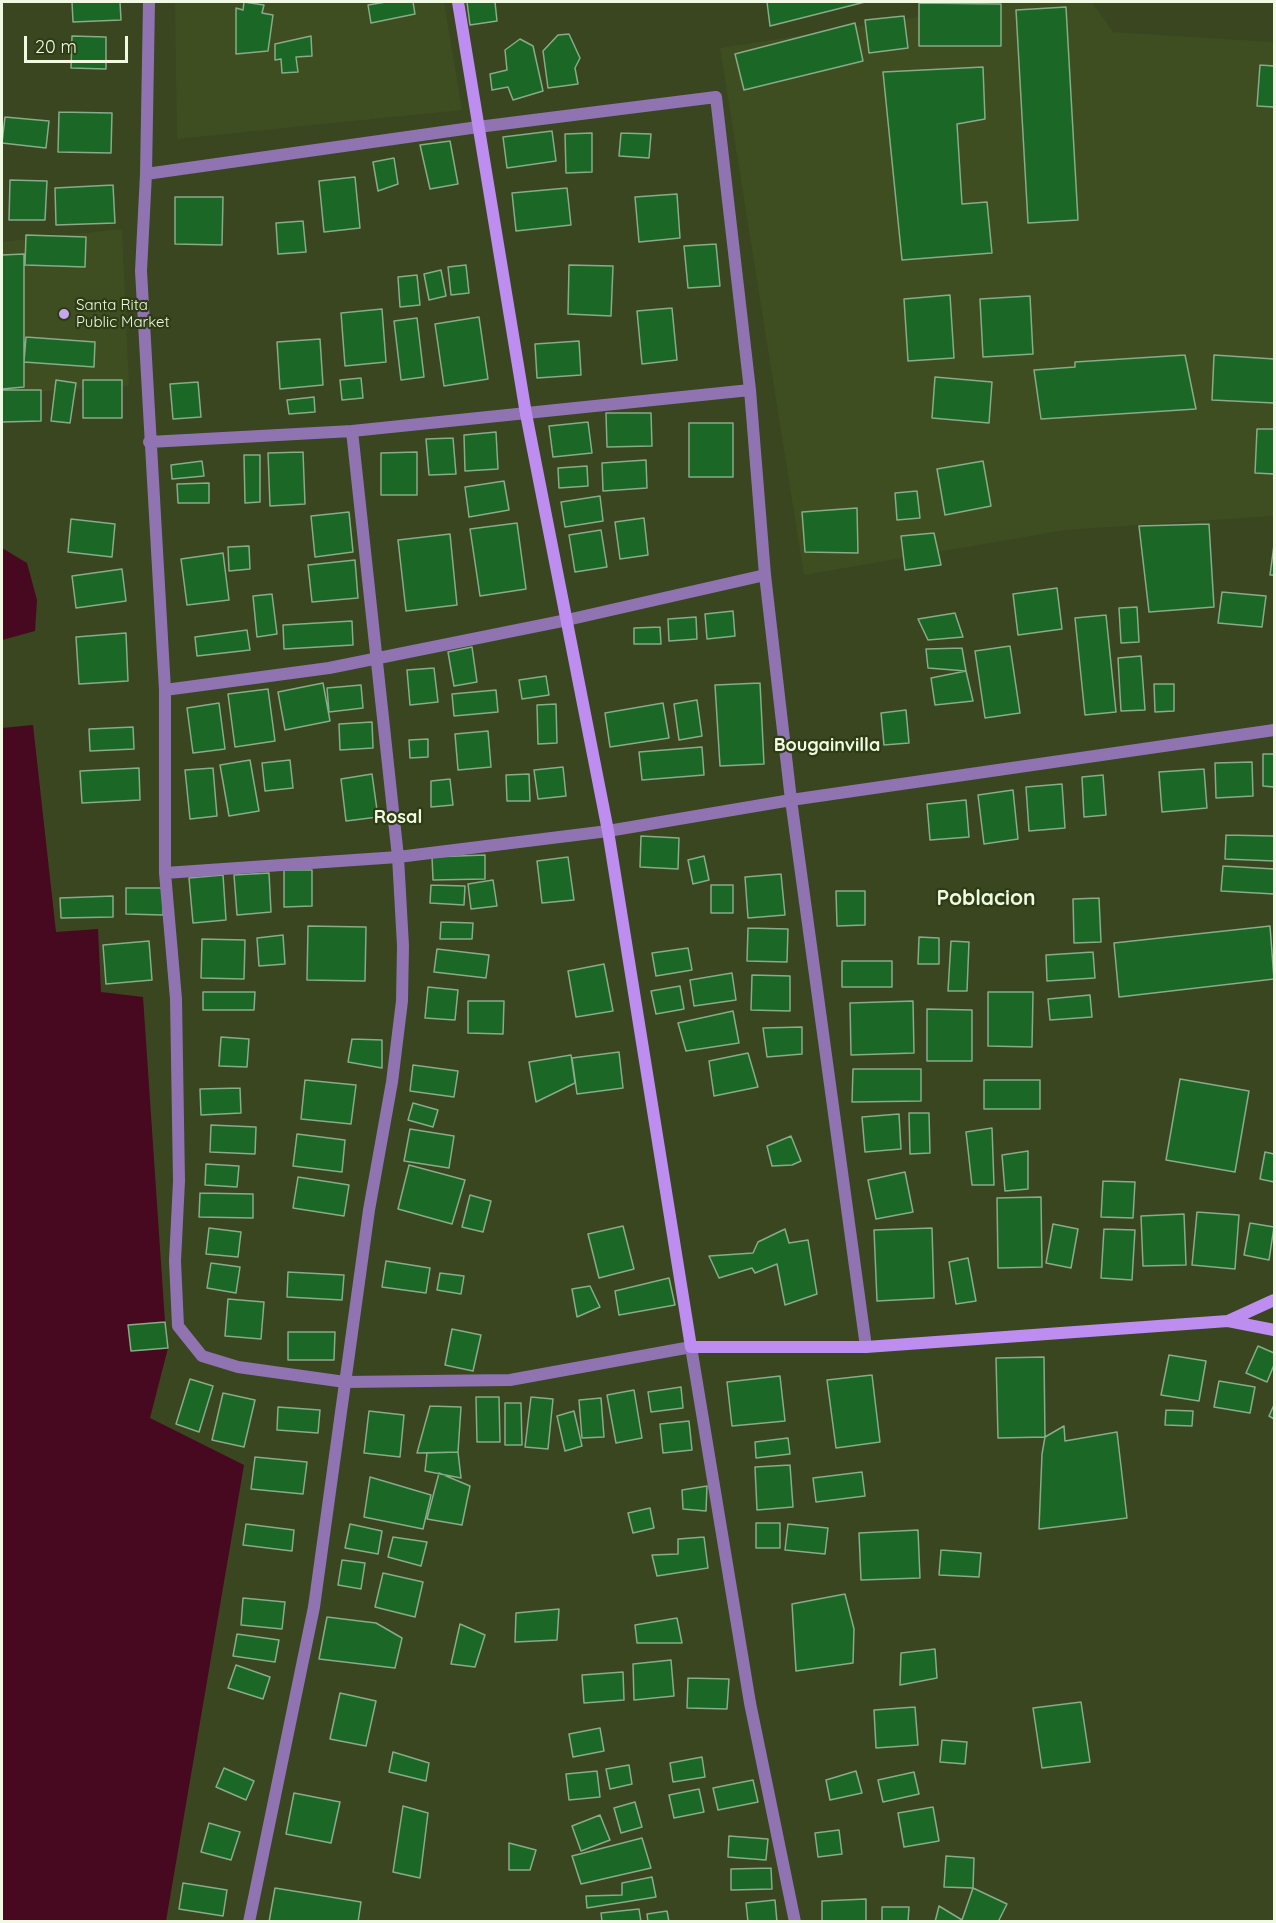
<!DOCTYPE html>
<html>
<head>
<meta charset="utf-8">
<style>
  body { margin:0 }
  #map { position:relative; width:1276px; height:1923px; overflow:hidden; background:#394620; font-family:Quicksand,sans-serif }
  canvas { display:block }
  .frame { position:absolute; inset:0; border:3px solid #f0f9e2; pointer-events:none }
  .scale { position:absolute; left:24px; top:36px; width:104px; height:27px; box-sizing:border-box; border:3px solid #f0f9e2; border-top:0; padding-left:8px; font-size:18px; line-height:21px; white-space:nowrap; color:#f0f9e2; -webkit-text-stroke:4px #2e3c15; paint-order:stroke }
</style>
</head>
<body>
<div id="map">
<canvas width="1276" height="1923"></canvas>
<div class="frame"></div>
<div class="scale">20 m</div>
</div>
<script>
const ctx = document.querySelector('canvas').getContext('2d');
ctx.lineJoin = 'round';
function fill(path, color) { ctx.fillStyle = color; ctx.fill(path, 'evenodd'); }
const shape = rows => new Path2D(rows.map(r => 'M' + r).join(''));
function strokePath(path, color, width, dash) { ctx.strokeStyle = color; ctx.lineWidth = width; ctx.lineCap = dash ? 'butt' : 'round'; ctx.setLineDash(dash || []); ctx.stroke(path); }
function drawText(font, color, halo, rows, align = 'center') {
  ctx.font = font + ' Quicksand,sans-serif'; ctx.lineWidth = 4.5; ctx.setLineDash([]); ctx.textBaseline = 'middle'; ctx.strokeStyle = halo; ctx.fillStyle = color; for (const [text, x, y, turn = 0] of rows) {
    ctx.save(); ctx.translate(x, y); ctx.rotate((+turn || 0) * Math.PI / 180); ctx.textAlign = isNaN(turn) ? turn : align; if (halo) ctx.strokeText(text, 0, 0); ctx.fillText(text, 0, 0); ctx.restore();
  }
}
fill(shape([
  [175,2,444,2,462,110,177,139],
  [1014,2,1092,2,1113,32,1274,42,1274,516,1066,530,804,575,720,48],
  [122,229,129,386,2,394,2,242]
]), '#3e4e20');
fill(shape([
  [2,548,27,563,37,600,35,631,2,640],
  [33,725,56,932,98,929,101,992,143,997,165,1322,128,1325,131,1351,168,1348,150,1418,244,1465,166,1921,2,1922,2,728]
]), '#47091f');
const building = shape([
  [72,2,120,2,121,20,73,22,72,2],
  [244,2,264,5,262,13,273,15,268,51,236,54,236,8,243,10,244,2],
  [386,2,413,2,415,14,371,23,368,5,386,2],
  [467,2,495,2,497,21,470,25,467,2],
  [767,2,865,2,770,26,767,2],
  [919,3,1001,4,1001,46,919,46,919,3],
  [1066,7,1078,220,1028,223,1016,10,1066,7],
  [904,16,908,48,869,53,865,20,904,16],
  [855,23,863,61,744,90,735,54,855,23],
  [569,34,580,58,575,68,578,84,548,88,543,51,558,35,569,34],
  [72,36,106,37,106,69,71,68,72,36],
  [311,36,312,56,296,57,298,72,282,73,281,59,275,60,275,44,311,36],
  [520,39,533,46,543,91,513,100,508,87,492,90,490,74,507,70,505,50,520,39],
  [1260,65,1274,66,1274,107,1257,106,1260,65],
  [983,67,985,119,957,124,962,204,987,202,992,253,902,260,883,72,983,67],
  [59,112,112,113,111,153,58,152,59,112],
  [5,117,49,121,46,148,2,143,5,117],
  [552,131,556,161,507,168,503,137,552,131],
  [592,133,592,172,566,173,565,134,592,133],
  [621,133,651,134,649,158,619,156,621,133],
  [450,141,458,184,430,189,420,145,450,141],
  [394,158,398,184,378,191,373,162,394,158],
  [355,177,360,228,324,232,319,181,355,177],
  [10,180,47,181,45,220,9,220,10,180],
  [113,185,115,223,56,225,55,188,113,185],
  [567,188,571,225,516,231,512,193,567,188],
  [677,194,680,238,639,242,635,197,677,194],
  [175,197,223,197,222,245,175,244,175,197],
  [303,221,306,252,278,254,276,223,303,221],
  [26,235,86,237,85,267,25,265,26,235],
  [716,244,720,286,688,288,684,246,716,244],
  [24,254,24,387,2,389,2,255,24,254],
  [466,265,469,293,451,295,448,267,466,265],
  [569,265,613,266,611,316,568,314,569,265],
  [441,270,446,296,429,300,424,274,441,270],
  [417,275,420,305,400,307,398,277,417,275],
  [950,295,954,358,908,361,904,299,950,295],
  [1030,296,1033,354,983,357,980,299,1030,296],
  [672,308,677,360,642,364,637,311,672,308],
  [382,309,386,362,345,366,341,313,382,309],
  [479,317,488,379,444,386,435,324,479,317],
  [417,318,424,377,401,380,394,321,417,318],
  [26,337,95,342,94,367,24,362,26,337],
  [320,339,323,385,280,389,277,342,320,339],
  [579,341,581,375,537,378,535,344,579,341],
  [1185,355,1196,409,1041,419,1034,370,1075,367,1075,362,1185,355],
  [1214,355,1274,359,1274,403,1212,400,1214,355],
  [935,377,992,382,989,423,932,418,935,377],
  [361,378,363,398,342,400,340,380,361,378],
  [56,380,76,383,70,423,51,421,56,380],
  [83,380,122,380,122,418,83,418,83,380],
  [198,382,201,417,173,419,170,384,198,382],
  [2,390,41,390,41,421,2,422,2,390],
  [314,397,315,412,289,414,287,400,314,397],
  [606,413,651,413,652,446,607,447,606,413],
  [588,422,592,453,553,457,549,426,588,422],
  [689,423,733,423,733,477,689,477,689,423],
  [1257,429,1274,429,1274,474,1255,473,1257,429],
  [496,432,498,469,465,471,464,435,496,432],
  [453,438,456,474,429,475,426,439,453,438],
  [303,452,305,504,270,506,268,453,303,452],
  [417,452,417,495,381,495,381,453,417,452],
  [244,455,260,455,260,502,245,503,244,455],
  [646,460,647,488,603,491,602,463,646,460],
  [202,461,204,476,172,479,171,465,202,461],
  [983,461,991,506,945,515,937,469,983,461],
  [587,466,588,486,559,488,558,468,587,466],
  [504,481,509,510,469,517,465,487,504,481],
  [209,483,209,503,178,503,177,484,209,483],
  [917,491,920,518,897,520,895,493,917,491],
  [600,496,603,521,565,527,561,502,600,496],
  [857,508,858,553,805,552,802,512,857,508],
  [349,512,353,552,315,557,311,516,349,512],
  [644,518,648,555,620,559,615,522,644,518],
  [71,519,115,524,112,557,68,552,71,519],
  [517,523,526,589,480,596,470,529,517,523],
  [1209,524,1214,607,1149,612,1139,526,1209,524],
  [601,530,607,567,575,572,569,535,601,530],
  [934,533,941,565,905,570,901,536,934,533],
  [450,534,457,605,406,611,398,540,450,534],
  [1274,545,1274,575,1270,575,1274,545],
  [249,546,250,569,229,571,228,547,249,546],
  [223,553,229,600,187,605,181,559,223,553],
  [355,560,358,598,312,602,308,565,355,560],
  [122,569,126,601,76,608,72,576,122,569],
  [1057,588,1062,629,1018,635,1013,594,1057,588],
  [1222,592,1266,596,1262,627,1218,623,1222,592],
  [272,594,277,634,257,637,253,596,272,594],
  [1137,607,1139,642,1121,643,1119,608,1137,607],
  [733,611,735,636,707,639,705,614,733,611],
  [955,613,963,637,928,640,918,619,955,613],
  [1106,615,1116,712,1085,715,1075,618,1106,615],
  [696,617,697,639,669,641,668,619,696,617],
  [352,621,353,645,284,649,283,625,352,621],
  [660,627,661,644,634,644,634,628,660,627],
  [247,630,250,650,197,656,195,637,247,630],
  [126,633,128,681,79,684,76,637,126,633],
  [1010,646,1020,713,985,718,975,651,1010,646],
  [472,647,477,682,454,686,448,652,472,647],
  [962,648,966,671,928,668,926,649,962,648],
  [1141,656,1145,710,1121,711,1118,658,1141,656],
  [434,668,438,702,410,705,407,670,434,668],
  [966,671,973,701,935,705,931,678,966,671],
  [546,676,549,695,522,699,519,680,546,676],
  [323,683,330,721,285,730,278,692,323,683],
  [760,683,764,764,720,766,715,685,760,683],
  [1154,684,1174,684,1174,711,1155,712,1154,684],
  [361,685,363,708,329,712,327,688,361,685],
  [268,689,275,741,235,747,228,694,268,689],
  [496,690,498,712,454,716,452,694,496,690],
  [697,700,702,736,679,740,674,704,697,700],
  [219,703,225,749,193,753,187,708,219,703],
  [663,703,669,738,610,747,605,713,663,703],
  [556,704,557,743,538,744,537,705,556,704],
  [906,710,909,743,884,745,881,713,906,710],
  [372,722,373,748,340,750,339,724,372,722],
  [133,727,134,749,90,751,89,729,133,727],
  [488,731,491,767,458,770,455,734,488,731],
  [428,739,428,757,410,758,409,740,428,739],
  [702,747,704,775,642,780,639,752,702,747],
  [1263,754,1274,754,1274,787,1263,786,1263,754],
  [250,760,259,811,229,816,220,765,250,760],
  [290,760,293,788,265,791,262,763,290,760],
  [1252,762,1253,796,1216,798,1215,763,1252,762],
  [563,767,566,796,538,799,534,770,563,767],
  [139,768,140,800,82,803,80,771,139,768],
  [213,768,217,816,190,819,185,770,213,768],
  [1204,769,1207,808,1162,812,1159,772,1204,769],
  [372,774,378,817,346,821,341,779,372,774],
  [529,774,530,801,507,801,506,775,529,774],
  [1103,775,1106,815,1084,817,1082,777,1103,775],
  [450,779,453,805,431,807,431,781,450,779],
  [1062,784,1065,828,1029,831,1026,787,1062,784],
  [1013,790,1018,839,984,844,978,795,1013,790],
  [966,800,969,837,930,840,927,804,966,800],
  [1226,835,1274,836,1274,861,1225,859,1226,835],
  [641,836,679,838,678,869,640,867,641,836],
  [485,855,485,879,433,880,432,857,485,855],
  [704,856,709,880,693,884,688,860,704,856],
  [568,857,574,900,542,903,537,861,568,857],
  [1223,866,1274,869,1274,894,1221,891,1223,866],
  [284,870,312,870,312,906,284,907,284,870],
  [269,873,271,912,237,915,234,875,269,873],
  [781,874,785,915,748,918,745,877,781,874],
  [223,875,226,920,193,923,189,878,223,875],
  [493,880,497,906,471,909,468,884,493,880],
  [431,885,465,886,464,905,430,903,431,885],
  [711,885,733,885,733,913,711,913,711,885],
  [126,888,163,888,163,915,126,914,126,888],
  [836,891,865,891,865,925,837,926,836,891],
  [113,896,113,917,61,918,60,898,113,896],
  [1099,898,1101,942,1074,943,1073,899,1099,898],
  [441,922,473,923,472,939,440,939,441,922],
  [308,926,366,927,365,981,307,980,308,926],
  [1270,926,1274,979,1119,997,1114,943,1270,926],
  [748,928,788,929,787,962,747,961,748,928],
  [283,935,285,964,259,966,257,938,283,935],
  [919,937,939,938,939,964,918,964,919,937],
  [202,939,245,940,244,979,201,978,202,939],
  [149,941,152,980,106,984,103,945,149,941],
  [951,941,969,942,967,991,948,991,951,941],
  [688,948,692,970,656,976,652,953,688,948],
  [437,949,489,955,486,978,434,972,437,949],
  [1093,952,1095,978,1047,981,1046,955,1093,952],
  [842,961,892,961,892,987,842,987,842,961],
  [604,964,613,1011,576,1017,568,971,604,964],
  [732,973,736,1000,694,1006,690,980,732,973],
  [752,975,790,976,790,1011,751,1010,752,975],
  [680,986,684,1009,656,1014,651,991,680,986],
  [428,987,458,990,455,1020,425,1018,428,987],
  [203,992,255,992,254,1010,203,1010,203,992],
  [988,992,1033,992,1032,1047,988,1046,988,992],
  [1090,995,1092,1017,1050,1020,1048,999,1090,995],
  [468,1001,504,1001,503,1034,468,1033,468,1001],
  [913,1001,914,1053,851,1055,850,1003,913,1001],
  [927,1009,972,1010,972,1061,927,1061,927,1009],
  [733,1011,739,1043,686,1051,678,1023,733,1011],
  [802,1027,802,1054,767,1057,763,1028,802,1027],
  [221,1037,249,1039,247,1067,219,1066,221,1037],
  [352,1039,382,1040,382,1068,348,1062,352,1039],
  [619,1052,623,1088,577,1094,572,1058,619,1052],
  [748,1053,758,1087,714,1096,709,1061,748,1053],
  [571,1055,575,1083,536,1102,529,1062,571,1055],
  [413,1065,458,1071,454,1097,410,1091,413,1065],
  [853,1069,921,1069,921,1101,852,1102,853,1069],
  [1180,1079,1249,1091,1235,1172,1166,1160,1180,1079],
  [305,1080,356,1085,351,1124,301,1119,305,1080],
  [984,1080,1040,1080,1040,1109,984,1109,984,1080],
  [240,1088,241,1113,201,1115,200,1089,240,1088],
  [413,1103,438,1110,433,1127,408,1120,413,1103],
  [909,1113,929,1113,930,1153,910,1154,909,1113],
  [899,1114,901,1149,865,1152,862,1117,899,1114],
  [211,1125,256,1127,255,1154,210,1152,211,1125],
  [992,1128,994,1185,972,1185,966,1132,992,1128],
  [410,1129,454,1136,449,1168,404,1161,410,1129],
  [297,1134,345,1140,342,1172,293,1166,297,1134],
  [791,1136,801,1161,792,1165,772,1166,767,1146,791,1136],
  [1028,1151,1028,1189,1005,1191,1002,1155,1028,1151],
  [1265,1152,1274,1154,1274,1182,1260,1179,1265,1152],
  [206,1164,239,1166,237,1187,205,1185,206,1164],
  [409,1165,465,1180,452,1224,398,1209,409,1165],
  [905,1172,913,1212,876,1219,868,1180,905,1172],
  [298,1177,349,1185,344,1216,293,1208,298,1177],
  [1103,1181,1135,1182,1133,1218,1101,1217,1103,1181],
  [200,1193,253,1194,253,1218,199,1217,200,1193],
  [470,1195,491,1201,483,1232,462,1227,470,1195],
  [1041,1197,1042,1267,998,1268,997,1198,1041,1197],
  [1197,1212,1239,1215,1235,1269,1192,1265,1197,1212],
  [1184,1214,1186,1265,1143,1266,1141,1216,1184,1214],
  [1250,1223,1274,1227,1269,1260,1244,1255,1250,1223],
  [1053,1224,1078,1229,1071,1268,1046,1263,1053,1224],
  [623,1226,634,1269,599,1278,588,1234,623,1226],
  [209,1228,241,1232,238,1257,206,1254,209,1228],
  [932,1228,934,1298,877,1301,874,1230,932,1228],
  [785,1229,789,1243,808,1240,817,1294,785,1305,777,1264,755,1273,752,1268,719,1278,709,1256,753,1253,758,1242,785,1229],
  [1104,1229,1135,1230,1132,1280,1101,1278,1104,1229],
  [968,1258,976,1301,956,1304,949,1262,968,1258],
  [386,1261,430,1268,426,1293,382,1287,386,1261],
  [211,1263,240,1267,236,1293,207,1288,211,1263],
  [288,1272,344,1275,342,1300,287,1297,288,1272],
  [440,1273,464,1276,461,1294,437,1290,440,1273],
  [669,1278,675,1305,619,1315,615,1291,669,1278],
  [590,1286,600,1307,577,1317,572,1289,590,1286],
  [228,1299,264,1302,261,1339,225,1336,228,1299],
  [165,1322,168,1348,131,1351,128,1325,165,1322],
  [452,1329,481,1335,473,1371,445,1365,452,1329],
  [288,1332,335,1332,334,1360,288,1360,288,1332],
  [1258,1346,1274,1353,1274,1365,1267,1382,1246,1373,1258,1346],
  [1169,1355,1206,1361,1199,1401,1161,1395,1169,1355],
  [1044,1357,1045,1437,998,1438,996,1358,1044,1357],
  [872,1375,880,1442,836,1448,827,1380,872,1375],
  [780,1376,785,1421,732,1426,727,1382,780,1376],
  [190,1379,213,1386,199,1432,176,1424,190,1379],
  [1219,1381,1255,1387,1250,1413,1214,1407,1219,1381],
  [681,1387,683,1408,651,1412,648,1392,681,1387],
  [634,1390,642,1438,616,1443,607,1395,634,1390],
  [223,1393,255,1400,244,1447,212,1440,223,1393],
  [476,1397,499,1397,500,1442,477,1442,476,1397],
  [531,1397,553,1399,548,1449,525,1447,531,1397],
  [601,1398,604,1437,582,1438,579,1400,601,1398],
  [505,1403,521,1403,522,1445,505,1445,505,1403],
  [1274,1405,1274,1419,1269,1416,1274,1405],
  [430,1406,461,1407,458,1452,417,1453,430,1406],
  [278,1407,320,1410,318,1433,277,1430,278,1407],
  [1166,1410,1193,1411,1192,1426,1165,1425,1166,1410],
  [369,1411,404,1415,400,1457,364,1453,369,1411],
  [574,1411,582,1446,565,1451,557,1416,574,1411],
  [689,1421,692,1450,663,1453,660,1424,689,1421],
  [1064,1426,1065,1441,1117,1432,1127,1518,1039,1529,1042,1454,1045,1437,1064,1426],
  [788,1438,790,1454,756,1458,755,1442,788,1438],
  [458,1452,461,1478,425,1471,427,1453,458,1452],
  [255,1457,307,1462,303,1494,251,1489,255,1457],
  [790,1465,793,1507,757,1510,755,1467,790,1465],
  [862,1472,865,1496,816,1502,813,1478,862,1472],
  [439,1473,470,1486,462,1525,427,1519,439,1473],
  [370,1477,431,1495,423,1529,364,1517,370,1477],
  [707,1486,706,1511,683,1509,682,1490,707,1486],
  [650,1508,654,1528,633,1533,628,1513,650,1508],
  [756,1523,780,1523,780,1548,756,1548,756,1523],
  [246,1524,294,1530,292,1551,243,1545,246,1524],
  [350,1524,382,1531,378,1554,345,1548,350,1524],
  [788,1524,828,1528,825,1554,785,1550,788,1524],
  [918,1530,920,1578,861,1580,859,1533,918,1530],
  [393,1537,427,1542,421,1566,388,1557,393,1537],
  [704,1537,708,1568,657,1576,652,1555,678,1554,678,1539,704,1537],
  [941,1550,981,1553,979,1577,939,1575,941,1550],
  [342,1560,365,1563,361,1589,338,1585,342,1560],
  [383,1573,423,1582,415,1617,375,1607,383,1573],
  [845,1594,854,1629,853,1663,796,1671,792,1604,845,1594],
  [243,1598,285,1602,282,1629,241,1625,243,1598],
  [559,1609,557,1640,515,1642,516,1613,559,1609],
  [327,1617,376,1623,402,1638,395,1668,319,1659,327,1617],
  [677,1618,682,1643,637,1643,635,1625,677,1618],
  [460,1624,485,1635,475,1667,451,1664,460,1624],
  [237,1634,279,1640,275,1662,233,1656,237,1634],
  [935,1649,937,1678,900,1685,901,1653,935,1649],
  [671,1660,674,1696,634,1700,633,1664,671,1660],
  [236,1665,270,1677,263,1699,228,1688,236,1665],
  [623,1672,624,1700,584,1703,582,1675,623,1672],
  [688,1678,729,1679,727,1709,687,1708,688,1678],
  [340,1693,376,1701,366,1746,330,1739,340,1693],
  [1081,1702,1090,1762,1042,1768,1033,1708,1081,1702],
  [915,1707,918,1745,876,1748,874,1710,915,1707],
  [600,1728,604,1751,573,1757,569,1734,600,1728],
  [942,1740,967,1742,965,1764,940,1762,942,1740],
  [393,1752,429,1763,426,1781,389,1772,393,1752],
  [702,1757,705,1777,673,1782,670,1763,702,1757],
  [629,1765,632,1784,610,1789,606,1769,629,1765],
  [224,1768,254,1781,246,1800,216,1787,224,1768],
  [597,1771,600,1797,569,1800,566,1774,597,1771],
  [856,1771,862,1793,830,1800,826,1780,856,1771],
  [914,1772,919,1794,883,1802,878,1780,914,1772],
  [753,1780,758,1802,718,1810,713,1788,753,1780],
  [699,1789,704,1812,674,1818,669,1795,699,1789],
  [294,1793,340,1802,331,1843,286,1834,294,1793],
  [635,1802,642,1827,621,1833,614,1808,635,1802],
  [403,1806,428,1813,420,1878,393,1872,403,1806],
  [933,1807,939,1841,904,1847,898,1813,933,1807],
  [600,1815,610,1840,581,1851,572,1826,600,1815],
  [209,1823,240,1832,231,1860,201,1852,209,1823],
  [839,1830,842,1854,818,1857,815,1833,839,1830],
  [729,1836,768,1839,766,1860,728,1857,729,1836],
  [642,1838,651,1868,581,1884,572,1856,642,1838],
  [509,1843,536,1850,530,1870,509,1870,509,1843],
  [946,1856,974,1858,973,1888,944,1887,946,1856],
  [771,1868,772,1889,731,1890,731,1869,771,1868],
  [652,1877,656,1897,587,1908,586,1896,622,1895,622,1883,652,1877],
  [183,1883,227,1890,223,1916,179,1909,183,1883],
  [275,1888,361,1902,358,1922,269,1922,275,1888],
  [973,1888,1007,1904,998,1922,935,1922,939,1906,962,1920,973,1888],
  [866,1899,866,1922,822,1922,822,1901,866,1899],
  [775,1900,777,1922,748,1922,746,1903,775,1900],
  [882,1907,909,1907,908,1922,882,1922,882,1907],
  [639,1909,641,1922,602,1922,601,1913,639,1909],
  [667,1911,669,1922,648,1922,647,1914,667,1911]
]);
fill(building, '#1b6826');
strokePath(building, '#88ab89', 1.5);
strokePath(shape([
  [149,2,146,174,141,271,165,690,165,873,176,999,179,1181,175,1261,178,1326,202,1356,238,1367,345,1382,510,1380,691,1347,750,1703,795,1922],
  [146,174,478,127,716,97,750,390,765,575,791,800,866,1347],
  [149,442,352,431,750,390],
  [165,690,329,668,567,620,765,575],
  [165,873,398,857,608,831,791,800,1274,730],
  [249,1922,314,1607,369,1210,392,1082,402,1001,403,946,398,857,352,431]
]), '#9073b1', 12);
strokePath(shape([
  [458,2,526,414,608,831,691,1347,866,1347,1228,1321,1274,1330],
  [1228,1321,1274,1300]
]), '#bd8df0', 12);
for (const [x, y, r, color] of [
  [64,314,6,"#c8a6ef"]
]) { const dot = new Path2D(); dot.arc(x, y, r, 0, 2 * Math.PI); ctx.fillStyle = color; ctx.fill(dot); strokePath(dot, '#2e3c15', 2); }
drawText('15px', '#f0f9e2', '#2e3c15', [
  ["Santa Rita",76,305],
  ["Public Market",76,322]
], 'left');
drawText('bold 18px', '#f0f9e2', '#2e3c15', [
  ["Bougainvilla",827,746],
  ["Rosal",398,818]
]);
drawText('bold 21px', '#f0f9e2', '#2e3c15', [
  ["Poblacion",986,899]
]);
</script>
</body>
</html>
